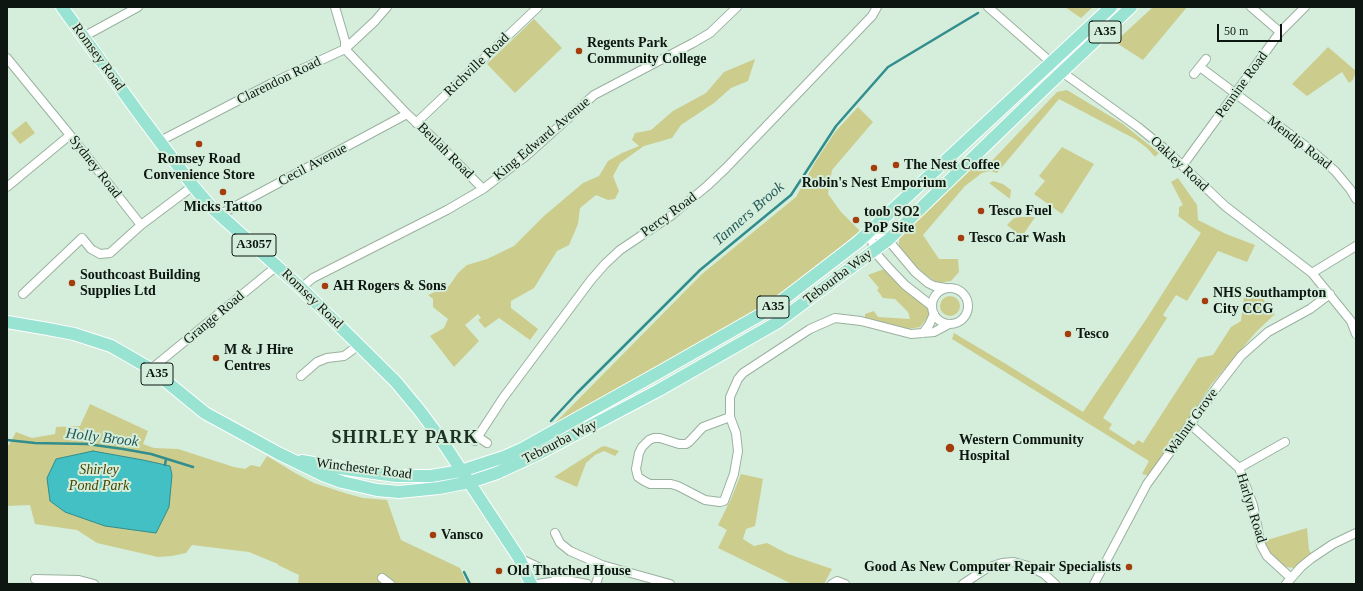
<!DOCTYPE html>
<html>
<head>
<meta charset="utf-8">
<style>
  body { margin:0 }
  #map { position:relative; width:1363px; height:591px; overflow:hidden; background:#d5eedb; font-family:Georgia,serif }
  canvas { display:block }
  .frame { position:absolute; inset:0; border:8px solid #0d1610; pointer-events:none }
  .scale { position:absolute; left:1217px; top:24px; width:65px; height:18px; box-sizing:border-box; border:2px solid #0d1610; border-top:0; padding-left:5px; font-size:12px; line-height:14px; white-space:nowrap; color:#0d1610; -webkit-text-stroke:3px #d5eedb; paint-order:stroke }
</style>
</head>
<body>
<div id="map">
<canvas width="1363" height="591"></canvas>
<div class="frame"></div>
<div class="scale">50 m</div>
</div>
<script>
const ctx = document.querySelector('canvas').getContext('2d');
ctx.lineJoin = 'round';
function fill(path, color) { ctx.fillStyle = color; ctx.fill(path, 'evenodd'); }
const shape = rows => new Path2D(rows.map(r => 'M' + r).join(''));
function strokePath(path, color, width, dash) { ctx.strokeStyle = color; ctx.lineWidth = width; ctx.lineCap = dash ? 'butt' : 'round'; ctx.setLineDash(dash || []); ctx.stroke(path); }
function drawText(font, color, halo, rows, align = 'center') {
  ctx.font = font + ' Georgia,serif'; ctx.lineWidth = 4; ctx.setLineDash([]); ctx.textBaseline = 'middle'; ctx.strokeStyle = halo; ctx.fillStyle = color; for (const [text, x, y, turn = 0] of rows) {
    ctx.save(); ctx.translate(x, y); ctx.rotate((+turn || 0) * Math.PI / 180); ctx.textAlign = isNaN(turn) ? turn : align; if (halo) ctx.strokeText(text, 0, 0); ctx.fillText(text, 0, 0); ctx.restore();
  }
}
fill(shape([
  [1065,7,1093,7,1081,18],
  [1153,7,1187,7,1143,60,1115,42],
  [534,19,562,48,515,93,487,64],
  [1328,47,1356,71,1353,80,1349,83,1342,72,1307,96,1292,84],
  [755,59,748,81,731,88,714,103,681,125,672,138,644,146,620,163,613,176,619,191,615,199,608,200,596,195,580,208,578,224,569,245,557,251,534,288,511,301,511,308,538,329,530,340,499,318,485,328,478,320,481,318,478,314,465,325,479,341,454,367,430,336,444,328,448,319,433,307,433,299,428,295,449,286,458,273,467,265,487,259,514,246,544,216,583,183,599,176,608,161,622,153,639,146,632,140,635,133,651,130,673,111,706,93,724,72],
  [1067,90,1123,124,1159,153,1155,157,1147,148,1135,139,1059,99,997,173,990,171,982,173,965,186,923,235,939,259,958,259,959,272,951,281,938,283,924,274,899,249,899,237,981,157,989,164,1057,92],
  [858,107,873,122,832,170,828,194,841,212,860,231,769,304,550,428,702,274,796,197,814,164,835,132],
  [26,121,35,133,20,144,11,133],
  [1062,147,1094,164,1062,214,1034,194,1045,181,1039,176],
  [1178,178,1197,205,1198,220,1226,234,1255,245,1247,262,1218,251,1187,301,1176,295,1163,315,1167,318,1103,418,1112,424,1109,429,1134,445,1138,440,1143,443,1198,358,1213,355,1231,327,1241,321,1244,297,1263,299,1275,314,1256,332,1211,385,1151,476,1142,474,1149,461,952,339,954,333,1006,364,1083,412,1147,318,1201,233,1178,216,1179,213,1179,207,1183,205,1171,182],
  [993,181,1003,184,1011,190,1010,199,989,183],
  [1020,217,1035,217,1023,235,1017,233,1007,225,1014,218],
  [884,269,910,295,928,307,929,316,920,327,908,329,865,318,865,314,874,311,878,317,910,319,908,312,895,299,883,298,877,290,879,288,868,275],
  '940 306a10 10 0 1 1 20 0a10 10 0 1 1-20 0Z',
  [90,404,148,431,143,444,154,448,178,449,234,467,245,469,251,465,260,467,267,456,295,473,314,483,348,494,363,498,387,500,401,540,460,568,467,584,396,584,390,579,386,584,298,584,299,575,278,565,278,564,249,552,192,545,186,553,172,556,158,557,97,543,77,530,35,524,30,505,7,506,7,444,9,445,16,432,32,438,55,434,56,427,80,426],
  [605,446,619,451,615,456,604,451,595,455,586,463,577,487,554,477,601,447],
  [741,474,763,479,755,526,746,529,743,539,754,546,767,543,788,554,832,569,824,584,792,584,718,548,727,530,718,525,731,499],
  [1307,528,1309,550,1312,555,1294,568,1286,567,1279,562,1270,554,1266,546,1264,541]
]), '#cccc8c');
const water = shape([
  [93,451,143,460,170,466,172,475,169,507,156,533,105,526,65,512,50,501,47,478,56,459,93,451]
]);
fill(water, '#42c0c3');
strokePath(water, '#328d8d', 1);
strokePath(shape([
  [551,421,577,393,700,270,791,195,836,126,888,67,978,13],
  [7,440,35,443,87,444,123,449,151,454,193,467],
  [165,465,166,459],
  [464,572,470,584]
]), '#328d8d', 2.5);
const street = shape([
  [335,7,345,41,345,49,407,114,433,138,483,189],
  [988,7,1062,72,1138,127,1165,149,1225,206,1312,273,1351,321,1356,334],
  [1251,7,1280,32],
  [83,37,138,7],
  [7,58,70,135,141,225,193,186],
  [1200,67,1311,150,1335,171,1350,189,1356,199],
  [1194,74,1206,59],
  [416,123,538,7],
  [160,141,274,82,345,49,375,21,387,7],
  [1183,165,1280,32,1305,7],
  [7,187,70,135],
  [219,215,407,114],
  [870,232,874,251,887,266,905,285,932,306],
  [870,232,888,240,915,272,928,283,934,286,945,288],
  [1312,273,1356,246],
  '932 306a18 18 0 1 1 36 0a18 18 0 1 1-36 0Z',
  [301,288,313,278,447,210,483,189,526,156,594,95,693,43,710,33,737,7],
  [23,294,82,238,91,249,100,254,110,253,141,225],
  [923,333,929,325,934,314],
  [151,369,272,270,276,264],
  [301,376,317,362,327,358,344,356,359,345],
  [730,417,703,427,689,442,686,444,679,444,660,438,654,438,649,440,642,447,639,453,636,469,638,477,644,481,650,484,671,484,678,486,705,500,720,502,724,501,734,474,738,451,736,433,730,417,730,397,738,379,743,373,810,329,835,318,861,321,911,334,934,332,949,324],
  [1190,424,1239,468,1253,505,1261,545,1267,556,1291,578],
  [478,437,487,443],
  [475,441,503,398,591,280,605,264,620,250,672,215,707,186,726,168,872,16,877,7],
  [1239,468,1285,442],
  [555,533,560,543,570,551,602,565,596,584],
  [519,558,566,580,587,584],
  [602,565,670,584],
  [382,578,390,584],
  [35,579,79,580,94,584],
  [537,584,565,580],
  [832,584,837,581,845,584],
  [963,584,987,568,1002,563,1014,562,1028,566,1044,574,1055,584],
  [1094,584,1147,484,1217,387,1241,356,1268,332,1310,309,1330,294],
  [1286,584,1301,567,1312,558,1333,544,1356,533]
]);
const primary = shape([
  [62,7,140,115,193,186,211,207,301,288,396,382,420,411,440,438,519,558,531,584],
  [7,322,48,329,74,334,111,346,151,369,205,413,278,453,323,475,342,482,377,490,399,492,439,488,470,482,497,473,538,454,659,390,778,322,888,240,1046,87,1131,7],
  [302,461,352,470,396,476,431,476,461,471,504,457,522,449,656,374,772,308,858,242,1111,7]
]);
strokePath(street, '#9ab19f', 10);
strokePath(primary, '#fff', 14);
strokePath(street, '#fff', 8);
strokePath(primary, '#99e3d2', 12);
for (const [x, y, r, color] of [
  [579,51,4,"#a33e0c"],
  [199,144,4,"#a33e0c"],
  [896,165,4,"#a33e0c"],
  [874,168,4,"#a33e0c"],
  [223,192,4,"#a33e0c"],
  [981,211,4,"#a33e0c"],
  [856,220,4,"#a33e0c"],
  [961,238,4,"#a33e0c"],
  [72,283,4,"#a33e0c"],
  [325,286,4,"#a33e0c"],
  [1205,301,4,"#a33e0c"],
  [1068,334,4,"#a33e0c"],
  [216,358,4,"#a33e0c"],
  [950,448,5,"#a33e0c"],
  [433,535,4,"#a33e0c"],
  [1129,567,4,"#a33e0c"],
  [499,571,4,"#a33e0c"]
]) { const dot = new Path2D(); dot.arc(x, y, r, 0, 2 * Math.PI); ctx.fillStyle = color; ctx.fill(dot); strokePath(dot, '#d5eedb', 1.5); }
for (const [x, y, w] of [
  [1105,32,32],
  [254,245,44],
  [773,307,32],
  [157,374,32]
]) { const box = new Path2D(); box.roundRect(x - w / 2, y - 11, w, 22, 3); ctx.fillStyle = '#d5eedb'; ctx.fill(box); strokePath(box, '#0d1610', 1); }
drawText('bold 13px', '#0d1610', null, [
  ["A35",1105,32],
  ["A3057",254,245],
  ["A35",773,307],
  ["A35",157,374]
]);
drawText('bold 14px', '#0d1610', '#d5eedb', [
  ["Regents Park",587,43],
  ["Community College",587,59],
  ["Romsey Road",199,159,"center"],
  ["Convenience Store",199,175,"center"],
  ["The Nest Coffee",904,165],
  ["Robin's Nest Emporium",874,183,"center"],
  ["Micks Tattoo",223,207,"center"],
  ["Tesco Fuel",989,211],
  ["toob SO2",864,212],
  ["PoP Site",864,228],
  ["Tesco Car Wash",969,238],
  ["Southcoast Building",80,275],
  ["Supplies Ltd",80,291],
  ["AH Rogers & Sons",333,286],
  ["NHS Southampton",1213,293],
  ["City CCG",1213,309],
  ["Tesco",1076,334],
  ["M & J Hire",224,350],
  ["Centres",224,366],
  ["Western Community",959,440],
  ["Hospital",959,456],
  ["Vansco",441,535],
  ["Good As New Computer Repair Specialists",1121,567,"right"],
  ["Old Thatched House",507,571]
], 'left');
drawText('14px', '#0d1610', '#d5eedb', [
  ["Romsey Road",98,57,54],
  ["Richville Road",477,65,-44],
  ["Clarendon Road",279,81,-26],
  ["Pennine Road",1242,85,-54],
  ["King Edward Avenue",542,139,-40],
  ["Mendip Road",1299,143,38],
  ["Beulah Road",445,151,45],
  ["Oakley Road",1179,164,43],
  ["Cecil Avenue",313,165,-28],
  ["Sydney Road",95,167,52],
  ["Percy Road",669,215,-36],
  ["Tebourba Way",838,277,-37],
  ["Romsey Road",312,299,44],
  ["Grange Road",214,318,-40],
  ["Walnut Grove",1192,422,-54],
  ["Tebourba Way",560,442,-27],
  ["Winchester Road",364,469,7],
  ["Harlyn Road",1251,508,73]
]);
drawText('italic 14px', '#474500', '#d5eedb', [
  ["Shirley",99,470],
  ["Pond Park",99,486]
]);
drawText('italic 15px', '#245859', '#d5eedb', [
  ["Tanners Brook",749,214,-41],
  ["Holly Brook",102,438,7]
]);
ctx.letterSpacing = '1px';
drawText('bold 18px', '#1d3123', '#d5eedb', [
  ["SHIRLEY PARK",405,438]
]);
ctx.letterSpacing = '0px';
</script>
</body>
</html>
